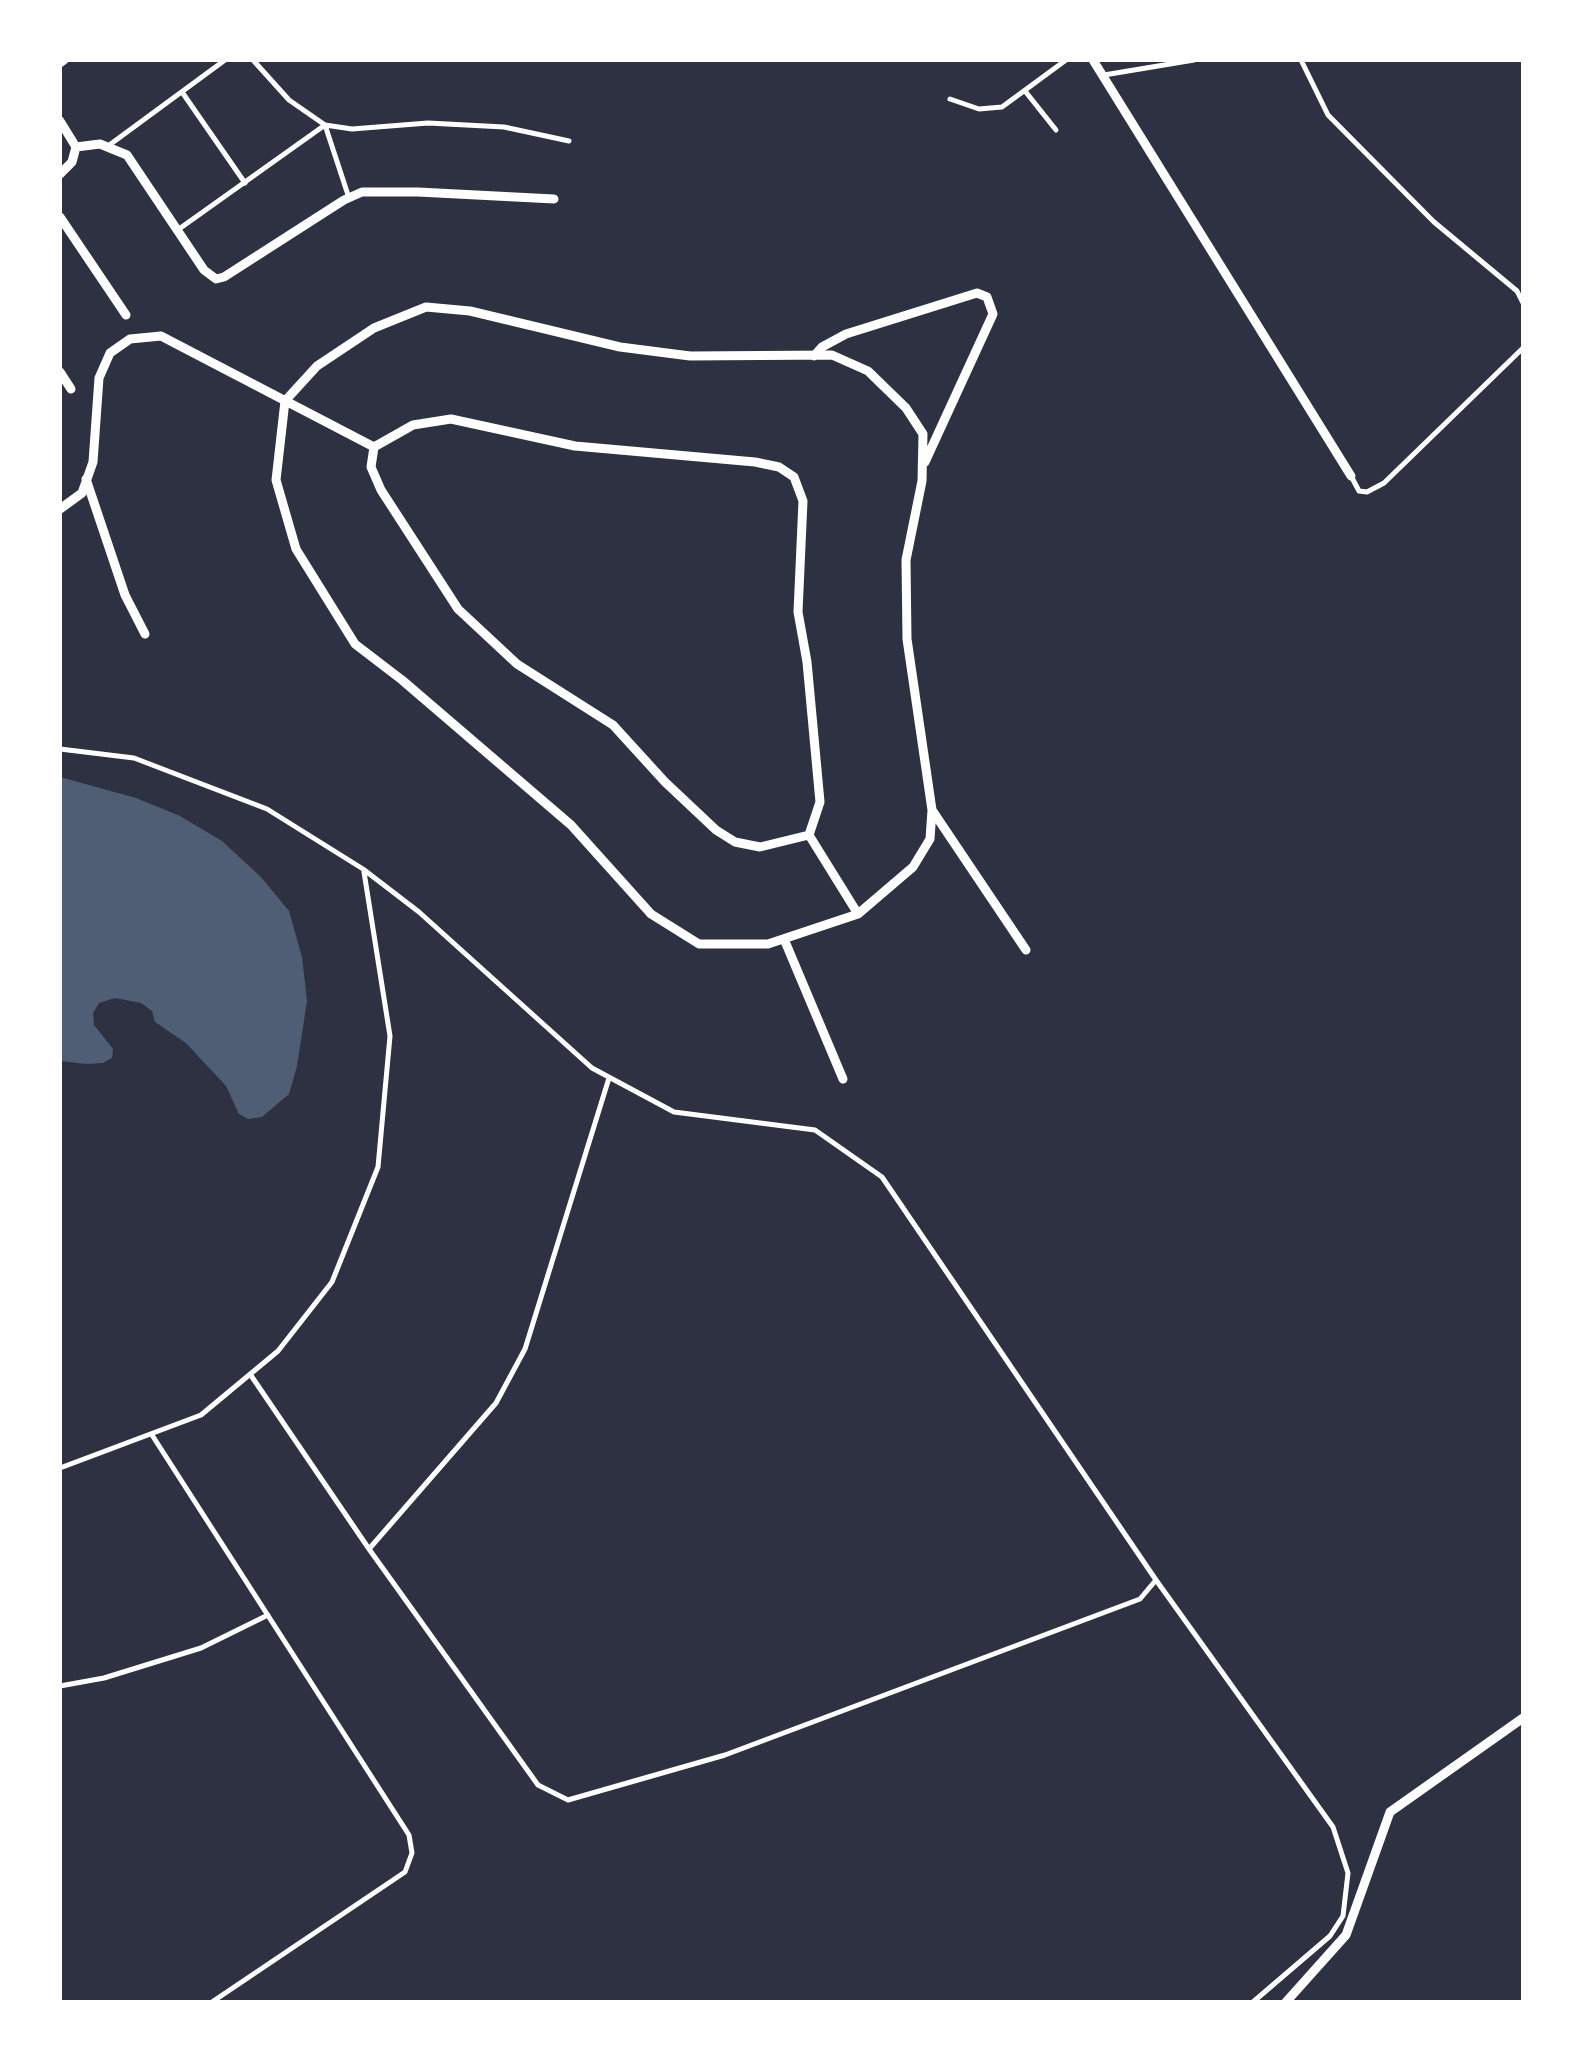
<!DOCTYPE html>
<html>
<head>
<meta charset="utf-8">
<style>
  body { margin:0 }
  #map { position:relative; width:1583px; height:2062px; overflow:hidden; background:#2d3142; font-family:Poppins,sans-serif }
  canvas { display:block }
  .frame { position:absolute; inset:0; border:62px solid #fff; pointer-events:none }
</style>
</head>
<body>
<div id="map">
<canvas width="1583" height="2062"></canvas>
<div class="frame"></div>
</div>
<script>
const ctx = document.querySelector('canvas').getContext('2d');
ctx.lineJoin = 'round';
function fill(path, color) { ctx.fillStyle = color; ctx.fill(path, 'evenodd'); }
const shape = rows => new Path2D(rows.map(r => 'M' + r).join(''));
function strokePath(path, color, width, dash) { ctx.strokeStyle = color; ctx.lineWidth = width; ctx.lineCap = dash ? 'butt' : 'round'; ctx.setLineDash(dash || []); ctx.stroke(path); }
fill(shape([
  [60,777,136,798,180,816,222,841,261,877,289,911,302,957,307,1001,297,1066,289,1094,262,1117,248,1119,239,1114,226,1086,186,1043,155,1022,152,1011,141,1003,115,998,99,1003,93,1013,94,1025,113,1049,112,1058,103,1063,87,1064,60,1061]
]), '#4f5d75');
strokePath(shape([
  [253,60,289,100,325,125,352,129,428,123,504,127,569,141],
  [1301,60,1328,115,1434,222,1517,291,1523,303],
  [1104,75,1194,60],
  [1025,91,1056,130],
  [182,92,245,183],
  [950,99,979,109,1002,107,1066,60],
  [108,146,225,60],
  [179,229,325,125,349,198],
  [1351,476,1359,491,1367,492,1384,483,1523,348],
  [60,749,134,758,267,809,363,869,419,912,592,1068,674,1112,815,1130,882,1177,1156,1580,1333,1827,1348,1873,1343,1916,1330,1936,1253,2002],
  [250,1374,369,1549,538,1785,568,1800,725,1755,1140,1599,1156,1580],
  [152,1435,409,1835,412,1853,405,1872,212,2002],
  [60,1468,201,1415,278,1351,332,1282,378,1167,390,1036,364,872],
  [369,1549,496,1403,525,1349,609,1078],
  [60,1686,104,1678,201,1648,268,1615]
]), '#fff', 5);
strokePath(shape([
  [1093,60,1351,476],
  [60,63,64,60],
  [60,121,76,147,72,162,60,174],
  [76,147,100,144,127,155,204,270,216,279,224,277,344,200,362,192,418,192,554,199],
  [60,217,126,315],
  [426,307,470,311,620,347,690,356,832,355,868,371,906,408,923,434,922,481,906,560,907,639,932,810,930,839,913,867,858,914,768,944,699,944,651,914,571,825,402,680,355,644,296,549,276,480,285,401,317,366,374,328,426,307],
  [814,356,822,347,846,334,977,293,987,297,993,314,925,462],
  [60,372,71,389],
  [451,419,575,446,755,462,779,467,794,477,803,501,798,612,807,662,820,802,809,835,760,847,735,842,716,830,665,782,613,725,517,664,458,609,381,490,371,467,374,447,413,425,451,419],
  [86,479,125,595,145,634],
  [60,509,82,493,93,462,99,378,110,353,130,339,161,336,374,447],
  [932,810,1026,950],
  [809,835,858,914],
  [784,939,843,1079],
  [1286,2002,1346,1935,1390,1812,1523,1718]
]), '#fff', 9);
</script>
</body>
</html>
